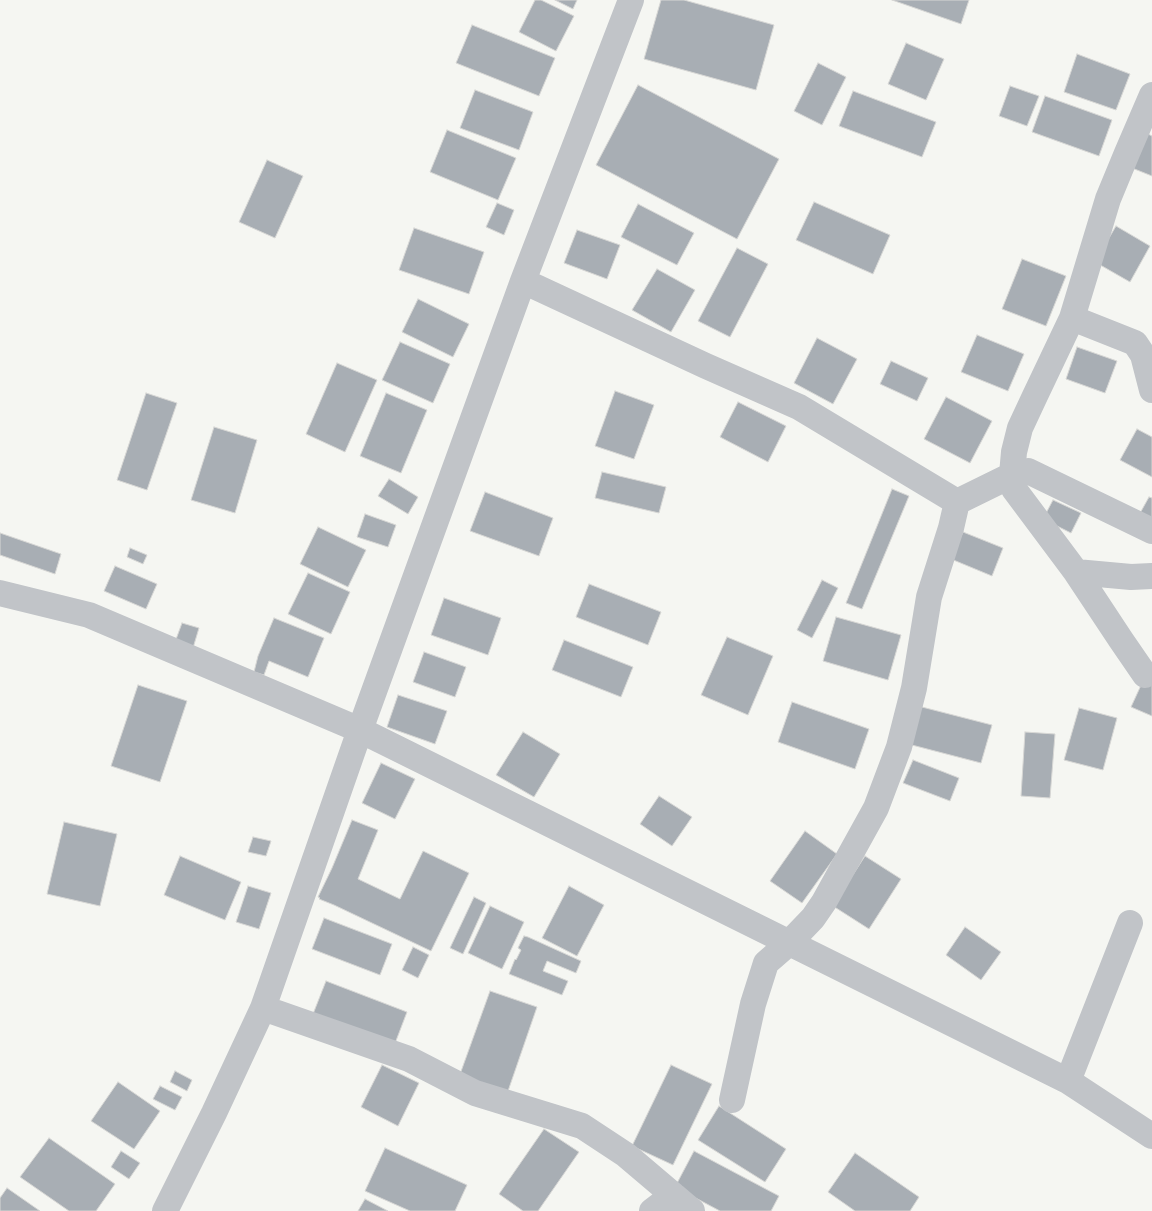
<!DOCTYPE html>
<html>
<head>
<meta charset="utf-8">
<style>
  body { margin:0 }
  canvas { display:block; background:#f5f6f2 }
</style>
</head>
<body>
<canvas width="1152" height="1211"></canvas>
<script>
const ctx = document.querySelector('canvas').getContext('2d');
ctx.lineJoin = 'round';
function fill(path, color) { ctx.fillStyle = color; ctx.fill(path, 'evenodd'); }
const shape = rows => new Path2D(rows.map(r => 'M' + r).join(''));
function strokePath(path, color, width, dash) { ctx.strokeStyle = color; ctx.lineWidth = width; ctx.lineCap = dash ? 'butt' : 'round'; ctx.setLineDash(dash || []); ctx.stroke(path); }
const building = shape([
  [535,0,541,0,574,16,556,51,519,32,535,0],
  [555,0,577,0,573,9,555,0],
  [661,0,684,0,774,25,756,90,644,59,661,0],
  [892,0,969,0,961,24,892,0],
  [472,25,555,58,539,96,456,63,472,25],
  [906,43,944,59,926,100,888,84,906,43],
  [1077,54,1130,74,1116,110,1064,92,1077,54],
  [818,63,846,77,822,125,794,111,818,63],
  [638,85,779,159,737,239,596,165,638,85],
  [1010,86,1039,96,1027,126,999,116,1010,86],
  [475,90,533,112,519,150,460,128,475,90],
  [853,91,936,122,922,157,839,126,853,91],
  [1045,96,1112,120,1099,156,1032,132,1045,96],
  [447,130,516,158,498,200,430,172,447,130],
  [1146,133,1152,136,1152,176,1132,168,1146,133],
  [267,160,303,176,275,238,239,222,267,160],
  [814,202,890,235,873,274,796,240,814,202],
  [497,203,514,210,504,235,486,227,497,203],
  [638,204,694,233,677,265,621,237,638,204],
  [1116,226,1150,246,1130,282,1095,262,1116,226],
  [414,228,484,252,469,294,399,270,414,228],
  [577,230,620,245,607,279,564,263,577,230],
  [737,248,768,264,730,337,698,321,737,248],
  [1022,259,1066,276,1046,326,1002,309,1022,259],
  [657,269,695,290,671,332,632,310,657,269],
  [418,299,469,324,453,357,402,332,418,299],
  [977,335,1024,354,1008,391,961,372,977,335],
  [817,338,857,359,833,404,794,383,817,338],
  [400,342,450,364,433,403,382,380,400,342],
  [1077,347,1117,361,1105,393,1066,379,1077,347],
  [891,361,928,378,917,401,880,384,891,361],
  [337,363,377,380,345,452,306,434,337,363],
  [615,391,654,405,634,459,595,446,615,391],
  [146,393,177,403,147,490,117,480,146,393],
  [386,393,427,410,401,473,360,456,386,393],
  [946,397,992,421,970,463,924,439,946,397],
  [738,402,786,426,768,462,720,437,738,402],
  [214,427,257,440,235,513,191,500,214,427],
  [1137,429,1152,437,1152,477,1120,460,1137,429],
  [602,472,666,487,659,513,595,498,602,472],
  [389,479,418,497,408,514,378,496,389,479],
  [892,489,909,496,862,609,846,603,892,489],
  [485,492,553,518,539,556,470,531,485,492],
  [1149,497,1152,498,1152,522,1139,515,1149,497],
  [1053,500,1081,513,1071,533,1043,519,1053,500],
  [365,514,396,525,388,547,357,537,365,514],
  [318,527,366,550,348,587,300,564,318,527],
  [963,532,1003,548,992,576,951,559,963,532],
  [0,533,61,554,55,574,0,555,0,533],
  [130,548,147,555,143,564,127,557,130,548],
  [115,566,157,584,146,609,104,591,115,566],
  [308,573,350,592,331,634,288,614,308,573],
  [822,580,838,588,812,638,797,630,822,580],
  [589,584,661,612,648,645,576,617,589,584],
  [444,598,501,618,488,655,431,635,444,598],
  [836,617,901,635,888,680,823,661,836,617],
  [274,618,324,638,308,677,269,661,264,675,254,672,258,656,274,618],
  [182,623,199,628,193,648,175,642,182,623],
  [727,637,773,656,748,715,701,695,727,637],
  [564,640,633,667,621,697,552,670,564,640],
  [424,652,466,667,455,697,413,682,424,652],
  [1148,670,1152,672,1152,716,1131,707,1148,670],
  [138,685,187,701,160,782,111,766,138,685],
  [398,695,447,711,435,744,387,727,398,695],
  [792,702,869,729,855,769,778,742,792,702],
  [918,706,992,725,981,763,908,744,918,706],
  [1079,708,1117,718,1103,770,1064,760,1079,708],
  [523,732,560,754,534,797,496,775,523,732],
  [1025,732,1055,734,1050,798,1021,796,1025,732],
  [913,760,959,778,950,801,903,783,913,760],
  [381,763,415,779,395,819,362,803,381,763],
  [659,796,692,817,672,846,640,824,659,796],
  [352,820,378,830,358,879,400,899,423,851,469,873,431,951,334,905,319,899,320,898,318,897,332,868,352,820],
  [64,822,117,834,100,906,47,894,64,822],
  [805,831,837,854,802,903,770,881,805,831],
  [253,837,271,841,266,856,248,852,253,837],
  [180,856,241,882,225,920,164,895,180,856],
  [865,856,901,879,869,929,833,906,865,856],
  [248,886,271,893,259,929,236,922,248,886],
  [569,886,604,905,577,956,542,938,569,886],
  [474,897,486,903,463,954,450,948,474,897],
  [490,906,524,922,502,969,468,953,490,906],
  [324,918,392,944,380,975,312,949,324,918],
  [965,927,1001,952,981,980,946,955,965,927],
  [524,936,528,937,581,961,576,973,547,961,543,971,568,981,562,995,509,974,515,959,516,960,521,950,518,948,524,936],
  [413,947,429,955,418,978,402,970,413,947],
  [326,981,407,1012,394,1046,313,1014,326,981],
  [490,991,537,1007,507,1094,459,1077,490,991],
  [382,1065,419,1083,398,1126,361,1107,382,1065],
  [671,1065,712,1084,673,1165,632,1146,671,1065],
  [175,1071,192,1080,187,1091,170,1082,175,1071],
  [118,1082,160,1111,134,1149,91,1121,118,1082],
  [160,1086,182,1097,175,1110,153,1099,160,1086],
  [719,1106,786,1149,765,1182,698,1140,719,1106],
  [544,1129,579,1152,538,1211,523,1211,499,1194,544,1129],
  [49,1138,115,1184,96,1211,69,1211,20,1177,49,1138],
  [385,1148,467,1185,455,1211,410,1211,365,1191,385,1148],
  [121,1151,140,1163,129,1179,111,1167,121,1151],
  [694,1151,779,1196,771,1211,720,1211,675,1187,694,1151],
  [855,1153,919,1197,910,1211,855,1211,828,1192,855,1153],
  [7,1188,40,1211,0,1211,0,1198,7,1188],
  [365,1199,388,1211,358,1211,365,1199]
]);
fill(building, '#a8aeb4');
strokePath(building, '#d7d7d5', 1);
strokePath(shape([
  [523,281,706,366,799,407,957,502],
  [1072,318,1135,343,1143,355,1152,390],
  [957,502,1012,475,1028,471,1152,531],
  [1076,572,1131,577,1152,576],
  [0,593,89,615,360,730,1068,1081,1152,1136],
  [1145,675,1121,640,1076,572,1014,489,1012,475,1014,452,1020,428,1034,398,1072,318,1108,199,1127,153,1152,95],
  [263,1008,409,1059,475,1093,582,1126,626,1155,692,1211],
  [1068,1081,1130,923],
  [732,1100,753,1004,766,963,789,943,813,918,824,902,876,808,899,747,914,688,929,597,951,528,957,502],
  [165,1211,214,1113,263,1008,360,730,523,281,631,0],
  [652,1211,673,1195]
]), '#c1c4c8', 26);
</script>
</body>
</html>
